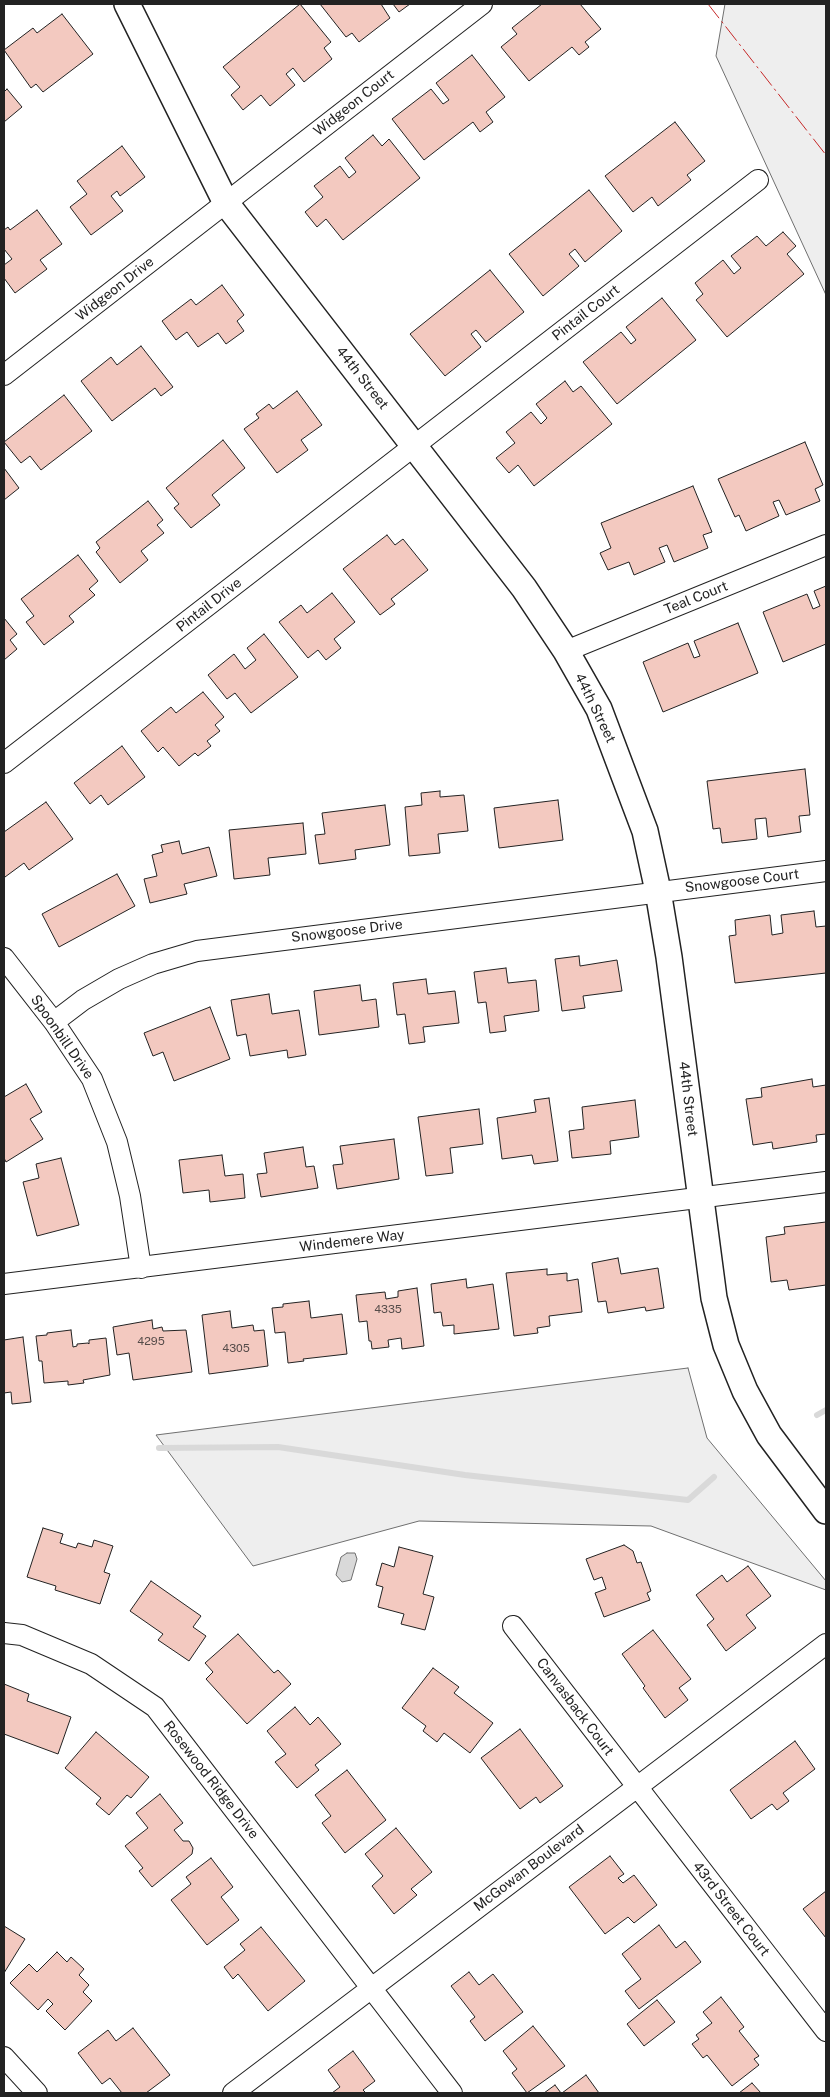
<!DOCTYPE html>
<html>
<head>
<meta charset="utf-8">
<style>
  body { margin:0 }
  #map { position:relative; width:830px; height:2097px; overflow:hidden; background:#fff; font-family:"Public Sans",sans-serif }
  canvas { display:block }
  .frame { position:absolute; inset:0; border:5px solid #222; pointer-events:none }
</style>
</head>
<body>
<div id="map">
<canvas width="830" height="2097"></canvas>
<div class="frame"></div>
</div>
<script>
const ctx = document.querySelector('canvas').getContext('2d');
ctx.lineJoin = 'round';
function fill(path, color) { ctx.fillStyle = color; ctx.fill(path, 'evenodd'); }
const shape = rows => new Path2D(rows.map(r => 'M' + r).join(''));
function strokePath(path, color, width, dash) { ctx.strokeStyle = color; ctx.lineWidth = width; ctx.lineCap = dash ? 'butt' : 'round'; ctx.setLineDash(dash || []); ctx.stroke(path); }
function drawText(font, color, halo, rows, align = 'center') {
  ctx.font = font + ' "Public Sans",sans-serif'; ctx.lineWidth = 4; ctx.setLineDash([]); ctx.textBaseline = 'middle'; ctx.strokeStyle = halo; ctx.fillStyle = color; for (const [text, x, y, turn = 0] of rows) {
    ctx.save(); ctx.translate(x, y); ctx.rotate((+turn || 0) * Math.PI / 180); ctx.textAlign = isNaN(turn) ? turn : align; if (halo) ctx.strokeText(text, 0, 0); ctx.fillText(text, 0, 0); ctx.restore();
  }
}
const green = shape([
  [725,4,826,4,826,295,716,56,725,4],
  [688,1368,707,1438,826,1581,826,1590,651,1526,419,1521,253,1566,156,1435,688,1368]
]);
fill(green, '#eee');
strokePath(green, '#6f6f6f', 1);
const water = shape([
  [347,1553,355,1553,357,1559,351,1580,342,1582,336,1575,341,1557,347,1553]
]);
fill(water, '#d9d9d9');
strokePath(water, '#6f6f6f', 1);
strokePath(shape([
  [817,1415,826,1410],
  [159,1448,278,1447,465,1475,688,1500,714,1477]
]), '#d9d9d9', 6);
const building = shape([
  [300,4,331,42,324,48,332,59,304,82,293,68,286,74,295,85,270,106,261,95,243,110,231,95,240,87,223,67,300,4],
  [320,4,381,4,390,18,359,42,352,33,346,37,320,4],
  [393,4,410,4,399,12,393,4],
  [542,4,580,4,601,29,585,42,589,47,579,55,572,47,529,81,501,47,517,34,512,28,542,4],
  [62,14,93,54,43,92,36,84,31,88,4,50,33,28,37,33,62,14],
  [472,55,505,97,486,112,493,122,480,132,473,122,424,160,392,119,431,89,443,104,449,100,436,83,472,55],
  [7,89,22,107,4,122,4,92,7,89],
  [675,122,705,161,687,175,691,180,658,206,652,197,633,212,605,176,675,122],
  [373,135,382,146,389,139,420,178,343,240,326,219,317,227,305,212,323,197,314,186,340,166,349,178,356,172,345,158,373,135],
  [122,146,145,177,120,196,117,191,111,196,123,211,91,235,70,207,87,194,77,181,122,146],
  [589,190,622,231,585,262,575,249,569,254,579,266,543,296,509,254,589,190],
  [37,210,62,244,40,260,47,269,15,293,4,278,4,265,12,259,4,249,4,230,8,227,10,230,37,210],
  [783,232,796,246,787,254,804,274,727,337,696,300,703,294,695,283,723,260,734,274,741,268,731,256,757,236,766,246,783,232],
  [490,270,524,312,486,342,476,330,471,334,481,347,445,376,410,334,490,270],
  [222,285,244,315,237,321,244,331,226,344,218,333,198,347,187,332,176,340,162,321,191,299,196,305,222,285],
  [662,298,696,340,617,404,583,362,621,332,631,344,636,340,626,327,662,298],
  [141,346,173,387,161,396,155,388,112,421,81,381,111,357,117,365,141,346],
  [565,381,573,392,581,386,612,424,534,486,518,465,509,473,496,458,515,443,506,432,531,412,541,424,547,418,536,404,565,381],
  [297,391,322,425,301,440,308,450,277,473,244,429,259,418,256,414,269,404,273,409,297,391],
  [64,395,92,431,41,470,30,456,21,463,4,442,64,395],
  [223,440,245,468,212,495,220,505,191,528,174,508,179,504,166,488,223,440],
  [805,442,823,485,815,489,820,501,786,515,779,500,773,502,779,516,746,531,739,515,735,517,718,479,805,442],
  [4,468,19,488,4,500,4,468],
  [693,486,712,532,703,535,708,548,674,562,667,545,659,548,665,562,634,575,629,562,608,570,600,553,611,548,601,523,693,486],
  [148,501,163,520,157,525,164,533,141,551,148,560,120,583,96,552,100,548,96,542,148,501],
  [387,535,395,545,403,539,428,570,391,599,395,604,380,615,343,569,387,535],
  [78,555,98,581,89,589,95,595,69,616,74,622,44,645,26,622,34,616,21,599,78,555],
  [826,586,826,644,783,662,763,612,807,594,813,609,820,606,814,591,826,586],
  [332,593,355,622,334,639,341,648,326,660,318,650,308,658,279,622,301,605,307,613,332,593],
  [4,618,17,634,10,640,17,649,4,660,4,618],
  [738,623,758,673,663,712,643,662,688,643,694,658,700,656,694,641,738,623],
  [264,634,298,677,251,713,235,693,227,699,208,675,234,654,245,669,256,660,247,648,264,634],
  [203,692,224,717,215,725,220,731,207,741,211,746,198,756,195,753,179,766,163,747,158,752,141,731,171,707,176,713,203,692],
  [122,746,145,777,108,805,101,795,90,804,74,783,122,746],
  [805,769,810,815,799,816,801,832,768,837,766,818,755,819,757,839,722,843,720,828,713,829,707,781,805,769],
  [440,791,440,797,464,795,468,831,438,834,440,853,409,856,405,807,422,805,421,793,440,791],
  [558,800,563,840,499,848,494,808,558,800],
  [46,802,73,839,29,870,24,863,5,877,4,875,4,832,46,802],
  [385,805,390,845,355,850,356,859,319,864,315,835,325,834,322,813,385,805],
  [303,823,306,854,268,858,270,875,234,879,229,830,303,823],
  [179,841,182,854,209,847,217,876,184,884,187,894,150,903,144,879,157,876,152,855,163,852,161,845,179,841],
  [117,874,135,906,59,947,42,914,117,874],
  [814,911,816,927,826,926,826,973,735,983,729,936,736,935,735,920,770,915,772,935,783,933,781,915,814,911],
  [579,956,580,966,617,960,622,991,583,996,585,1008,562,1011,555,959,579,956],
  [506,968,508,983,536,980,539,1011,504,1016,506,1031,490,1033,486,1002,478,1003,474,972,506,968],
  [426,979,428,994,455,991,459,1023,423,1027,425,1042,409,1044,405,1014,397,1015,393,983,426,979],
  [360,985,362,1001,376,999,379,1027,319,1035,314,991,360,985],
  [269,994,272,1014,299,1010,306,1055,288,1058,287,1050,250,1056,246,1034,237,1036,231,1000,269,994],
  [210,1007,230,1059,174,1081,163,1052,153,1056,144,1033,210,1007],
  [812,1079,813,1087,826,1085,826,1134,816,1135,817,1142,773,1149,772,1142,753,1145,746,1099,762,1097,761,1088,812,1079],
  [26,1084,42,1112,30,1119,43,1139,6,1162,4,1158,4,1097,26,1084],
  [549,1098,558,1161,534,1164,532,1155,502,1159,497,1118,536,1112,534,1100,549,1098],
  [635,1100,639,1137,610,1141,611,1154,572,1158,569,1131,584,1129,582,1107,635,1100],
  [479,1109,483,1144,450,1148,453,1173,426,1176,418,1117,479,1109],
  [394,1139,399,1179,337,1189,333,1165,343,1164,340,1146,394,1139],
  [303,1147,306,1167,314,1166,318,1188,261,1197,257,1174,267,1173,264,1153,303,1147],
  [222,1155,225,1176,243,1174,245,1198,210,1202,209,1190,183,1193,179,1160,222,1155],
  [61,1158,79,1225,37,1236,23,1182,39,1178,36,1164,61,1158],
  [826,1222,826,1285,789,1290,787,1280,771,1282,766,1237,785,1234,784,1227,826,1222],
  [618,1258,621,1274,658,1268,664,1308,646,1311,645,1307,608,1313,606,1301,598,1302,592,1263,618,1258],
  [547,1269,547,1275,567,1273,567,1281,578,1279,582,1312,549,1316,550,1326,537,1328,538,1333,514,1336,506,1273,547,1269],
  [466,1279,467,1288,493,1284,499,1329,454,1334,454,1325,443,1326,441,1312,434,1313,431,1284,466,1279],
  [417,1288,424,1346,402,1349,401,1338,388,1340,389,1347,372,1349,371,1341,369,1341,367,1321,359,1322,356,1295,385,1292,386,1299,398,1297,398,1291,417,1288],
  [309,1301,311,1318,342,1314,347,1354,303,1359,304,1361,288,1363,285,1332,275,1333,272,1308,283,1307,283,1304,309,1301],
  [230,1311,232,1328,253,1325,254,1331,264,1330,268,1366,209,1374,202,1315,230,1311],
  [152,1320,153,1329,162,1327,163,1331,186,1330,192,1372,133,1380,129,1353,117,1355,113,1327,152,1320],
  [71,1330,73,1347,77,1346,77,1344,88,1343,89,1344,89,1340,106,1338,110,1375,83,1380,84,1383,68,1385,68,1381,44,1383,42,1361,39,1361,36,1336,47,1335,47,1333,71,1330],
  [23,1337,31,1402,12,1404,11,1392,4,1393,4,1340,23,1337],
  [43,1528,63,1534,60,1543,76,1548,78,1543,92,1547,94,1540,113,1546,104,1572,110,1574,100,1604,55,1590,56,1586,27,1577,43,1528],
  [624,1545,633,1551,637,1563,641,1562,651,1591,647,1593,650,1600,604,1617,595,1593,606,1589,602,1577,594,1580,586,1559,624,1545],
  [399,1547,433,1556,423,1594,434,1597,425,1630,401,1624,404,1614,378,1607,383,1587,376,1585,382,1563,394,1567,399,1547],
  [748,1566,771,1596,746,1615,756,1628,726,1651,707,1625,714,1619,696,1595,722,1575,727,1582,748,1566],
  [151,1581,201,1616,193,1627,206,1636,189,1661,158,1640,163,1634,130,1611,151,1581],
  [653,1630,691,1679,679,1688,688,1700,665,1718,643,1688,645,1686,622,1654,653,1630],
  [238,1634,274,1673,278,1670,291,1684,247,1724,206,1679,213,1672,205,1663,238,1634],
  [433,1668,459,1687,454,1693,493,1723,470,1753,444,1733,437,1742,423,1731,426,1726,402,1708,433,1668],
  [4,1684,29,1694,27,1701,71,1717,58,1754,4,1734,4,1684],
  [295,1707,310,1725,318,1717,341,1744,315,1765,319,1770,297,1788,275,1762,286,1754,267,1731,295,1707],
  [520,1729,563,1786,540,1803,536,1797,520,1809,481,1758,520,1729],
  [96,1732,149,1777,131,1798,127,1795,109,1815,96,1804,101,1798,65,1768,96,1732],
  [795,1741,815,1769,783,1793,789,1801,777,1810,772,1804,751,1819,730,1790,795,1741],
  [347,1770,386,1820,345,1853,322,1823,331,1816,315,1795,347,1770],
  [160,1794,183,1823,174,1830,183,1841,189,1841,193,1848,192,1854,152,1887,139,1871,143,1868,125,1846,148,1828,136,1813,160,1794],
  [396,1828,432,1872,411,1889,417,1895,394,1914,372,1886,383,1876,365,1854,396,1828],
  [610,1856,624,1874,618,1878,623,1883,634,1875,657,1905,634,1923,628,1917,605,1934,569,1887,610,1856],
  [211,1858,233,1887,221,1897,239,1920,207,1945,171,1900,191,1884,186,1877,211,1858],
  [826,1891,826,1938,803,1909,826,1891],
  [659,1925,676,1948,685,1941,701,1962,639,2009,625,1991,641,1979,622,1954,659,1925],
  [4,1926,25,1939,4,1973,4,1926],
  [261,1927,305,1981,268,2011,238,1974,233,1979,224,1967,245,1950,240,1944,261,1927],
  [57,1952,67,1962,71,1957,84,1969,79,1975,89,1985,83,1992,92,2001,65,2030,46,2011,53,2004,48,1999,38,2010,10,1983,29,1964,37,1972,57,1952],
  [469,1972,479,1985,493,1974,523,2012,485,2041,470,2021,475,2017,451,1986,469,1972],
  [721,1997,744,2027,739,2031,759,2056,754,2059,759,2065,732,2086,707,2055,703,2058,692,2044,699,2039,696,2035,712,2023,703,2012,721,1997],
  [657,2000,675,2022,644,2046,627,2024,657,2000],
  [533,2026,565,2066,527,2093,512,2073,517,2069,503,2051,533,2026],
  [133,2028,170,2075,146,2093,122,2093,110,2078,102,2084,78,2053,108,2030,116,2041,133,2028],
  [353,2051,375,2081,363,2090,366,2093,332,2093,340,2087,328,2070,353,2051],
  [586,2075,599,2093,562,2093,586,2075],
  [752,2083,761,2093,739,2093,752,2083],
  [555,2085,561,2093,544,2093,555,2085]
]);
fill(building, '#f3c9c0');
strokePath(building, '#222', 1);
const minor = shape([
  [4,375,482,4],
  [566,651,826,545],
  [4,763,758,180],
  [4,958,54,1022,92,1079,117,1142,130,1196,141,1268],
  [54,1022,83,1000,119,979,153,964,197,951,826,871],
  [4,1284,826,1182],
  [513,1626,826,2031],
  [4,1633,22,1635,91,1664,155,1707,452,2093],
  [4,2057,37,2093],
  [233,2093,826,1644]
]);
const tertiary = shape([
  [127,4,226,203,524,588,566,651,599,709,645,831,658,891,669,957,714,1298,726,1345,745,1391,769,1435,826,1511]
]);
strokePath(minor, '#222', 22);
strokePath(tertiary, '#222', 28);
strokePath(minor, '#fff', 20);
strokePath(tertiary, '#fff', 25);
strokePath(shape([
  [708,4,826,155]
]), '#c62828', 1, [18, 4, 2.5, 4]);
drawText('11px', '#564c4a', null, [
  ["4335",388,1310],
  ["4295",151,1342],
  ["4305",236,1349]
]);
drawText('14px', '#222', '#fff', [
  ["Widgeon Court",354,103,-38],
  ["Widgeon Drive",115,289,-38],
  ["Pintail Court",586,313,-38],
  ["44th Street",362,378,52],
  ["Teal Court",696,598,-22],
  ["Pintail Drive",209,605,-38],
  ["44th Street",595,708,64],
  ["Snowgoose Court",742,881,-7],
  ["Snowgoose Drive",347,931,-7],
  ["Spoonbill Drive",62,1037,55],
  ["44th Street",688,1099,83],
  ["Windemere Way",352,1241,-7],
  ["Canvasback Court",575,1707,53],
  ["Rosewood Ridge Drive",211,1780,52],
  ["McGowan Boulevard",529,1868,-37],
  ["43rd Street Court",731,1909,52]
]);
</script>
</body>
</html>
